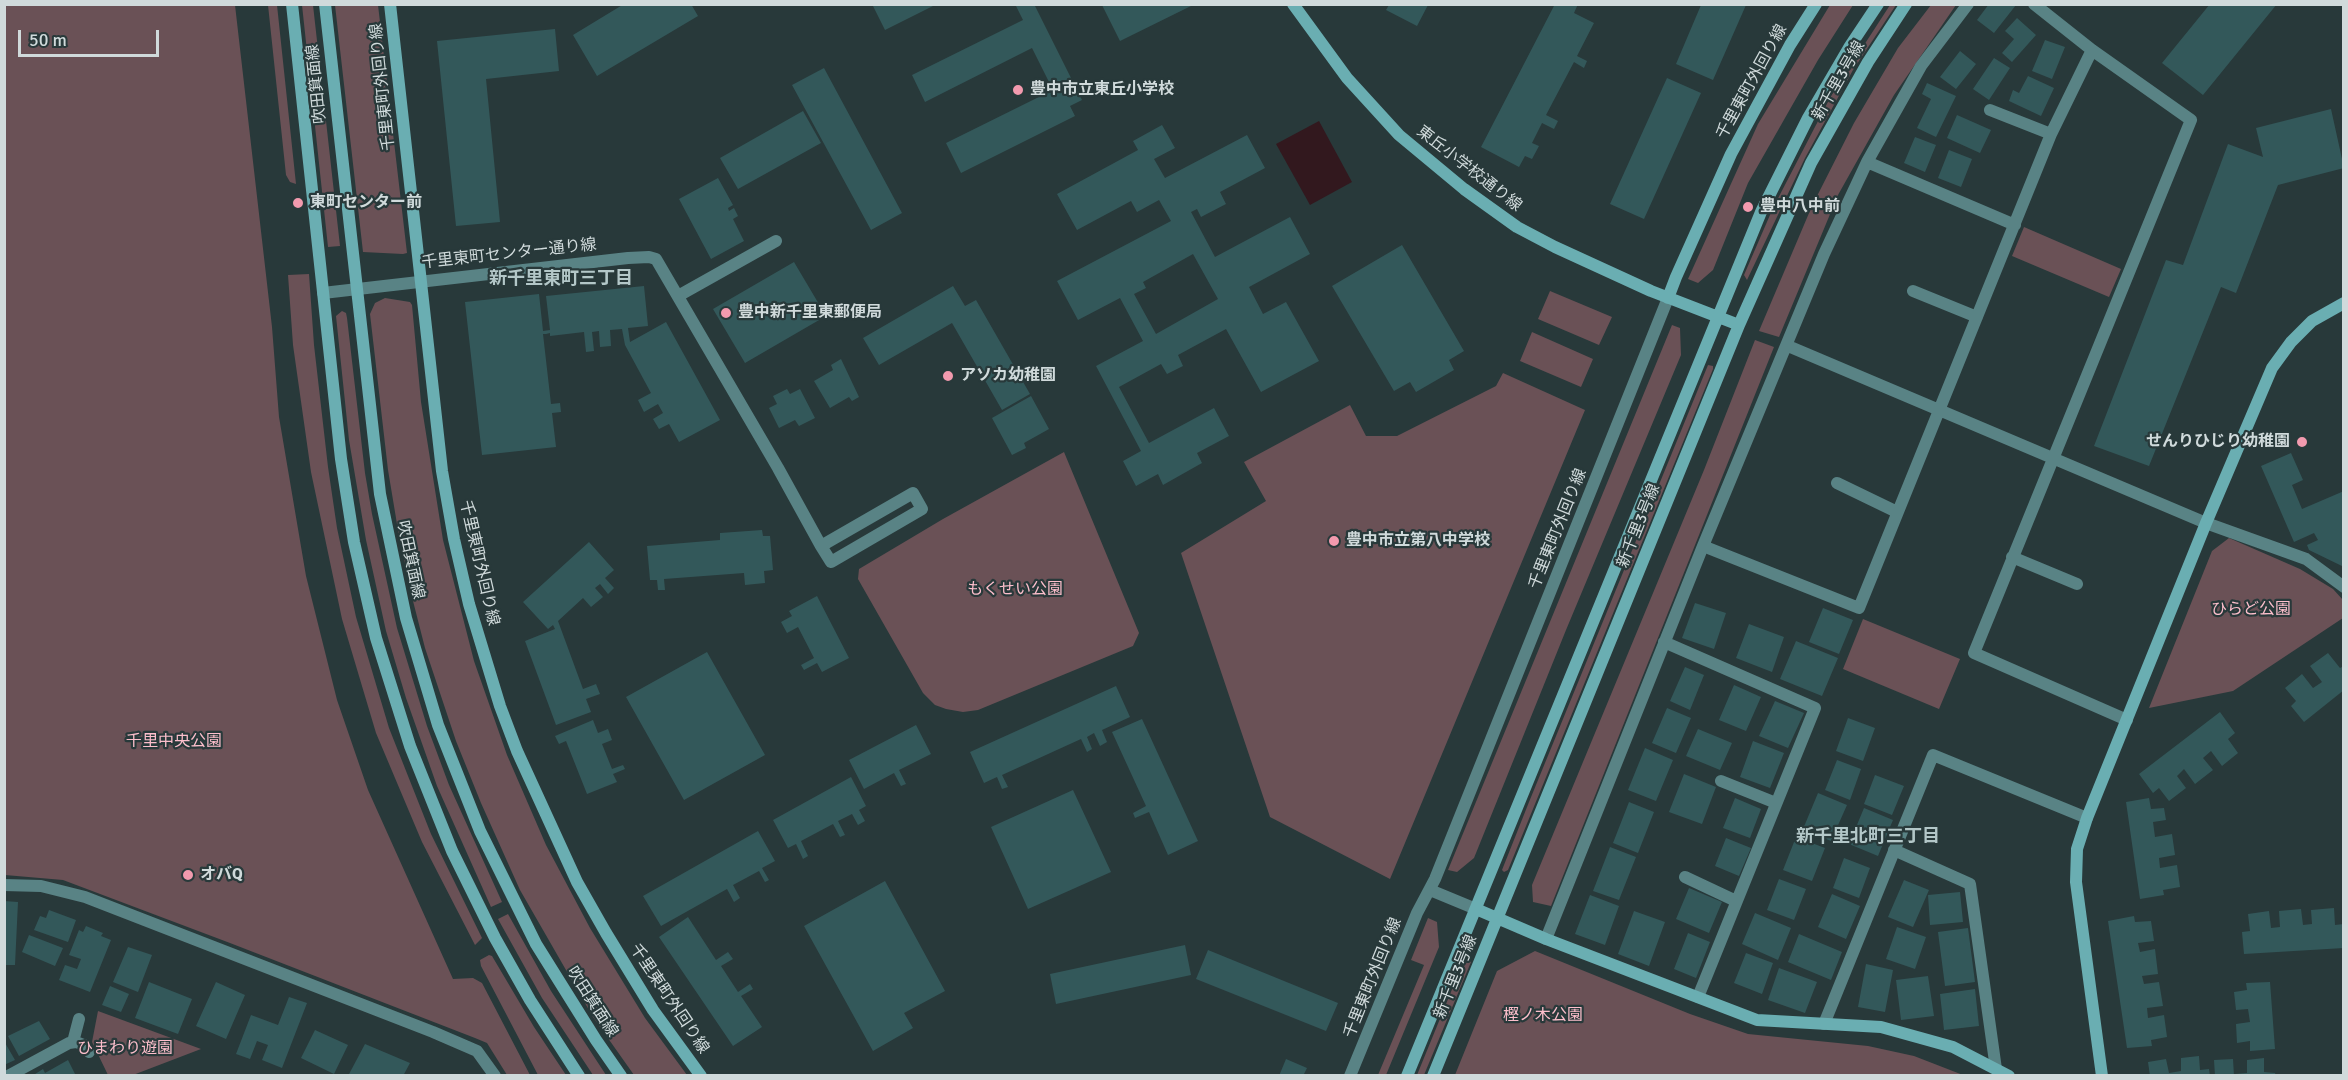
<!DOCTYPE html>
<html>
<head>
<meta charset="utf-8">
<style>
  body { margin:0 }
  #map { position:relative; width:2348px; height:1080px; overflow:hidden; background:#28393a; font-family:Signika,sans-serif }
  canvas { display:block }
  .frame { position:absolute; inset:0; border:6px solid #d0dadb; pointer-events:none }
  .scale { position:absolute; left:18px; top:30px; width:141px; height:27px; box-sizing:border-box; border:3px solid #d0dadb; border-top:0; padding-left:8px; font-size:18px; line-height:21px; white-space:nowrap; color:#d0dadb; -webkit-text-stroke:4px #28393a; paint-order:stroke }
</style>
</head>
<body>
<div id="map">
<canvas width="2348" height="1080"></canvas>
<div class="frame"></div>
<div class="scale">50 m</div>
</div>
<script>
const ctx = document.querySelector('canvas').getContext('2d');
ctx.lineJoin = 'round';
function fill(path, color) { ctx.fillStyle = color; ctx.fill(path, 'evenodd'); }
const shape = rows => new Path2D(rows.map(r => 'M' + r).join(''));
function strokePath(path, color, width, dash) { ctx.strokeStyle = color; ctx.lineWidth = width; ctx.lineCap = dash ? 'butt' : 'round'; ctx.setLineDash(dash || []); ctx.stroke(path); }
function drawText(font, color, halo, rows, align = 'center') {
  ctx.font = font + ' Signika,"Noto Sans JP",sans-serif'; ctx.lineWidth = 4.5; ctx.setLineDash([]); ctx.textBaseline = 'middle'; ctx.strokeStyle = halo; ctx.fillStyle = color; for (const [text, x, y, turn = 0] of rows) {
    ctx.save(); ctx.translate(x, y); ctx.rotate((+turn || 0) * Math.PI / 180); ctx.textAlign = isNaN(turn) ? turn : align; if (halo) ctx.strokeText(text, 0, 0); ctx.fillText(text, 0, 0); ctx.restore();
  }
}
fill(shape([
  [4,5,235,5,272,327,279,417,306,576,337,700,368,790,453,979,473,978,482,983,530,1075,507,1075,487,1043,475,1038,230,943,63,880,5,875],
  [268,5,277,5,296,184,290,182,286,175],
  [302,5,313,5,340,246,328,247],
  [335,5,378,5,407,253,403,254,363,252],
  [1830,5,1853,5,1818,60,1748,183,1713,270,1698,283,1688,279,1758,124],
  [1890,5,1896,5,1853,70,1805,158,1747,280,1744,275,1773,208,1831,96],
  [1931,5,1956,5,1894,95,1838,195,1779,337,1759,331,1812,206,1854,123,1898,48],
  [2024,227,2121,269,2109,297,2012,256],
  [309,274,314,345,328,467,337,528,356,617,389,728,431,834,482,938,475,945,422,842,376,733,342,619,311,472,293,345,288,275],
  [1550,291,1612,317,1599,345,1538,319],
  [385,298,410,302,412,305,421,402,443,540,474,661,507,755,546,845,590,928,645,1018,687,1075,634,1075,593,1017,520,890,481,803,456,741,425,648,413,601,398,530,388,470,370,314,375,303],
  [342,311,346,313,347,318,365,473,372,514,397,628,427,726,449,785,502,902,491,907,437,786,406,698,386,631,366,540,349,440,336,316],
  [1672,325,1680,328,1681,355,1566,630,1474,858,1457,872,1448,870],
  [1532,332,1593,359,1581,387,1520,361],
  [1755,340,1774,347,1551,906,1533,902,1532,885,1704,470],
  [1708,365,1713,366,1713,369,1508,870,1504,872,1502,870,1529,802],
  [1503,373,1585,410,1390,879,1270,817,1181,553,1266,501,1244,462,1350,405,1366,436,1397,436,1496,386],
  [1064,452,1139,633,1133,646,978,710,963,712,946,709,935,705,923,693,858,579,859,569,943,519],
  [2229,538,2300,569,2333,589,2343,600,2343,618,2233,691,2149,708,2212,551],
  [1863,619,1960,659,1939,709,1843,669],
  [508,914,551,991,606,1075,593,1075,542,998,498,919],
  [1428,918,1437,922,1439,947,1386,1075,1378,1075,1424,965,1411,960],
  [1535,951,1690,1014,1748,1034,1868,1046,1914,1056,1963,1075,1455,1075,1497,971],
  [489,955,492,956,534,1027,566,1075,538,1075,481,966,480,960],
  [1467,959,1471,962,1424,1075,1417,1075,1464,960],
  [98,1011,201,1049,133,1075,108,1075,92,1042]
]), '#6a5156');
fill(shape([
  [1319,121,1352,182,1310,205,1276,144]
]), '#32181e');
fill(shape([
  [624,4,691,4,698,16,597,76,573,35],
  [872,4,937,4,885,30],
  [1015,4,1034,4,1082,100,1070,106,1075,116,961,173,946,143,1053,90,1032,48,925,102,912,75,1023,20],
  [1555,4,1578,4,1574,13,1594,23,1577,56,1587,61,1584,68,1574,62,1546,115,1558,121,1554,129,1542,123,1532,143,1539,146,1532,159,1525,156,1519,167,1481,147],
  [1989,4,2016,5,1994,33,1977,20],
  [2210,4,2277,4,2203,95,2162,63],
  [1102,5,1193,5,1120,41],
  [1389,5,1428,5,1417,26,1386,10],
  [1701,5,1746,5,1713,80,1676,64],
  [2017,18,2036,35,2012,62,2002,53,2014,39,2005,31],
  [555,29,559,71,486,79,500,222,456,226,437,41],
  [2045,40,2065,47,2052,79,2032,71],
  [1960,51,1976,64,1956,89,1940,77],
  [1994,58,2010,68,1989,100,1973,89],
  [824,68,902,213,871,230,792,85],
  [2028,76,2054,88,2041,116,2009,101,2013,90,2019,93],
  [1667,78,1701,93,1644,219,1610,204],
  [1927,83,1956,96,1936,137,1917,128,1931,99,1922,94],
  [2331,109,2344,168,2278,185,2236,293,2221,287,2149,466,2094,446,2166,260,2183,265,2228,144,2263,157,2256,128],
  [803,111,821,143,738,189,720,158],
  [1957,115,1991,130,1980,153,1947,138],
  [1162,125,1175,148,1154,159,1165,178,1247,135,1265,168,1220,192,1226,204,1201,217,1197,209,1191,212,1215,257,1290,217,1310,254,1249,287,1263,314,1286,302,1319,361,1261,392,1226,329,1178,355,1183,366,1167,374,1161,364,1119,387,1149,443,1214,408,1229,436,1197,453,1202,463,1163,485,1158,474,1136,486,1123,461,1141,451,1096,366,1143,341,1120,298,1078,320,1057,281,1171,221,1159,200,1137,212,1131,201,1077,230,1057,194,1138,150,1133,141],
  [1193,254,1218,299,1156,334,1134,294,1146,288,1143,282],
  [1915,137,1936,145,1925,172,1904,163],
  [1949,150,1972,159,1961,187,1938,178],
  [718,178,733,205,728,208,729,211,734,208,738,216,733,219,744,241,711,259,679,199],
  [1402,245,1464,351,1449,360,1454,370,1416,392,1410,382,1394,391,1332,286],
  [794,262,826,316,745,363,713,309],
  [644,286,648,326,628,328,630,342,666,322,720,420,679,442,669,424,659,429,653,419,663,413,658,404,644,412,638,400,651,393,625,345,622,329,610,330,611,346,600,347,599,331,592,332,594,351,586,352,584,332,550,336,550,333,546,334,543,334,551,404,560,403,561,412,552,413,556,447,482,455,465,302,539,294,543,331,550,330,546,296],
  [953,286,965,306,976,300,1030,394,1002,410,952,323,879,365,863,338],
  [841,359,859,397,852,401,849,397,830,408,814,381,833,370,831,365],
  [787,389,790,394,800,389,815,418,799,426,795,420,779,428,769,408,777,404,773,396],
  [1031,396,1049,429,1024,443,1026,448,1012,455,992,418],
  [2291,453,2303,480,2292,485,2302,509,2344,491,2344,567,2309,550,2307,545,2318,540,2314,533,2294,542,2261,466],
  [762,530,763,536,770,536,773,570,764,571,765,583,745,585,744,573,664,579,665,590,658,590,657,580,650,580,647,546,720,540,720,533],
  [589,542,614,570,605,578,614,588,608,594,600,584,595,588,603,597,591,607,583,598,558,621,583,689,596,684,600,694,586,699,591,712,556,725,525,641,555,629,553,625,548,629,523,602],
  [817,596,849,658,822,672,817,663,804,670,801,665,814,658,798,627,787,633,781,622,792,616,789,611],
  [1695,603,1726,613,1714,649,1682,638],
  [1823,608,1853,620,1839,654,1809,642],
  [1749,624,1784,637,1772,672,1736,658],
  [1796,641,1838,658,1822,696,1780,679],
  [707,652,765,755,684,800,626,697],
  [2328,653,2340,668,2344,666,2344,690,2304,722,2291,706,2296,701,2285,688,2302,674,2313,688,2322,682,2310,666],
  [1685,667,1704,675,1690,710,1670,701],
  [1734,685,1761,697,1746,731,1719,720],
  [1116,686,1130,717,1102,730,1107,742,1100,746,1094,733,1087,737,1092,749,1087,752,1081,739,1002,775,1008,787,1002,789,997,777,984,783,970,752],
  [1775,701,1804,713,1788,748,1759,736],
  [1667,708,1691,718,1676,753,1652,743],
  [2220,712,2235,733,2228,739,2238,753,2222,766,2211,751,2203,758,2213,770,2195,784,2184,769,2177,776,2186,788,2169,801,2159,788,2153,793,2139,774],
  [1848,718,1875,728,1863,761,1836,751],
  [1142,719,1198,841,1168,855,1149,812,1135,818,1133,813,1146,806,1112,732],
  [593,720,598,733,608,729,612,740,602,744,612,769,623,765,625,769,613,774,617,782,587,794,566,741,559,744,555,736],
  [916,725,931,754,899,770,906,784,901,786,894,773,864,789,849,760],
  [1698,729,1732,743,1720,770,1686,756],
  [1753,741,1784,753,1770,788,1740,777],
  [1645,748,1673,760,1656,801,1628,790],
  [1837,760,1861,769,1850,800,1825,790],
  [1684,774,1716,787,1702,824,1669,812],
  [1875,775,1904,786,1892,815,1864,804],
  [851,777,866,806,859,810,865,821,858,825,852,814,838,821,845,835,840,837,833,824,801,841,808,856,803,859,796,844,788,848,773,820],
  [1073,790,1111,872,1028,909,991,827],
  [1818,793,1847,805,1831,841,1803,829],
  [1735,798,1761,809,1750,838,1723,828],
  [2149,798,2151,809,2164,808,2166,820,2153,822,2155,837,2172,834,2175,855,2159,858,2160,868,2177,865,2180,887,2163,890,2164,895,2140,899,2126,802],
  [1629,802,1654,812,1638,853,1613,843],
  [1864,808,1893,820,1878,856,1849,844],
  [758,831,775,861,762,868,769,880,765,882,759,871,733,885,740,898,734,902,727,889,661,926,643,896],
  [1796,837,1825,848,1812,881,1783,870],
  [1726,838,1751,848,1739,876,1715,866],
  [1610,847,1636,857,1619,900,1593,891],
  [1844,858,1870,868,1859,898,1833,888],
  [1779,879,1806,889,1794,920,1767,910],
  [1904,880,1929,890,1913,927,1888,917],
  [885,881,945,991,904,1013,913,1028,873,1051,804,926],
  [1689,888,1722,902,1709,933,1676,919],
  [1960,892,1963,922,1930,925,1928,895],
  [1832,894,1860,906,1846,939,1818,927],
  [1590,895,1619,906,1605,945,1575,934],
  [4,901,18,902,15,965,4,965],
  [2334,908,2335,925,2344,924,2344,948,2244,954,2242,932,2250,931,2248,914,2269,911,2271,928,2280,927,2279,911,2301,909,2303,925,2312,924,2311,910],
  [49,910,76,920,68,942,34,930,40,916,46,918],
  [1634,911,1665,922,1649,966,1618,954],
  [1755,913,1791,928,1778,960,1742,944],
  [2134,916,2135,922,2151,921,2154,941,2138,943,2140,952,2155,949,2158,974,2142,976,2144,984,2159,982,2163,1006,2147,1008,2148,1018,2164,1015,2167,1037,2151,1040,2152,1046,2127,1048,2108,921],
  [688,917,716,960,728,952,733,959,721,966,738,992,750,984,753,989,741,996,762,1027,733,1046,659,937],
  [86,926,103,933,101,936,111,940,90,992,59,980,65,965,77,969,81,959,69,955,79,930,83,932],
  [1897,927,1926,937,1915,969,1886,959],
  [1968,928,1975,982,1945,986,1938,932],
  [1688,933,1710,942,1696,978,1674,969],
  [1799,934,1842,952,1831,980,1788,962],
  [29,935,63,948,55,966,22,952],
  [1185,945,1191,975,1056,1004,1050,974],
  [128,947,152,955,138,992,113,982],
  [1208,950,1338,1003,1326,1031,1196,979],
  [1746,953,1773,963,1762,994,1734,983],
  [1866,964,1893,970,1885,1012,1858,1007],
  [1779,968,1817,982,1805,1013,1768,1000],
  [1928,976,1934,1016,1901,1020,1896,980],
  [149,982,192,999,178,1034,135,1018],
  [216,982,245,995,226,1039,196,1026],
  [2270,982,2275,1049,2250,1051,2250,1041,2237,1043,2236,1024,2250,1022,2248,1009,2236,1010,2234,992,2247,990,2246,983],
  [110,986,129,994,121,1012,102,1005],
  [1975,989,1979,1026,1944,1030,1940,994],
  [289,997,307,1003,282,1068,262,1060,268,1045,257,1041,250,1059,236,1054,251,1015,278,1025],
  [39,1021,50,1039,19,1056,8,1036],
  [315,1030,348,1045,334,1074,301,1058],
  [4,1041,15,1060,4,1065],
  [365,1044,410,1063,403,1076,348,1076],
  [2199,1056,2200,1070,2209,1069,2210,1076,2150,1076,2148,1062,2166,1059,2169,1073,2181,1071,2181,1058],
  [2264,1058,2264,1072,2275,1073,2276,1076,2235,1076,2235,1074,2247,1073,2247,1060],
  [1286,1059,1307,1068,1303,1076,1279,1076],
  [2233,1059,2234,1076,2215,1076,2214,1060],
  [68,1060,76,1076,32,1076,43,1069,45,1073]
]), '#33585a');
strokePath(shape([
  [2034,4,2092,50,2191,120,1974,653,2127,720],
  [1990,110,2051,134],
  [1867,162,2015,225],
  [1913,291,1977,317],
  [323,293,628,258,649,257,656,259,778,468,821,546,831,562,922,509,913,493,821,546],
  [678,296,776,241],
  [1788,346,2206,523,2306,559,2344,587],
  [1837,483,1897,512],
  [1703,546,1859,608,2051,134,2092,50],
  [2012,557,2077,584],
  [1664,642,1815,708,1698,997],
  [1721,781,1776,803],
  [1894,850,1970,884,1996,1069],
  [1685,877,1736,901],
  [4,885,41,886,85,897,433,1032,477,1051,495,1076],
  [1430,890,1476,909],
  [1546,939,1703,546,1824,254,1867,162,1921,66,1968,4],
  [1824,1024,1933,755,2087,818],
  [73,1042,79,1019],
  [8,1076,69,1043,76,1042,84,1045,89,1052],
  [1350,1076,1417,913,1435,879,1668,298]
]), '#598385', 12);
strokePath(shape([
  [292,4,341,459,354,542,376,638,410,746,452,851,495,938,530,1000,579,1076],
  [325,4,380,494,406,618,438,725,480,831,536,944,596,1040,621,1076],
  [390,4,442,471,454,539,469,604,500,706,517,751,577,882,606,933,653,1010,701,1076],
  [1293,4,1347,78,1399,135,1464,189,1517,227,1555,247,1651,291,1739,325],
  [1668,298,1676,277,1731,154,1790,45,1816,4],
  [1476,909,1546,939,1757,1020,1881,1027,1953,1047,2009,1076],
  [1407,1076,1761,212,1808,118,1850,46,1878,4],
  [1433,1076,1739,325,1811,163,1868,62,1906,4],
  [2102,1076,2076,882,2077,849,2087,818,2206,523,2272,368,2291,342,2312,321,2344,303]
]), '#6aaeb2', 12);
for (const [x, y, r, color] of [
  [1018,90,6,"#f29aae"],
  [298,203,6,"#f29aae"],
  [1748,207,6,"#f29aae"],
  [726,313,6,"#f29aae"],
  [948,376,6,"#f29aae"],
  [2302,442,6,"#f29aae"],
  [1334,541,6,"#f29aae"],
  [188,875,6,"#f29aae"]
]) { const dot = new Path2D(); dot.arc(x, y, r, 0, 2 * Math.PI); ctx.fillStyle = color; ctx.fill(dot); strokePath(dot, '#28393a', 2); }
drawText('16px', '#d0dadb', '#28393a', [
  ["新千里3号線",1839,81,-60],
  ["千里東町外回り線",1752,82,-61],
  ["吹田箕面線",317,84,-96],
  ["千里東町外回り線",383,87,-96],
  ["東丘小学校通り線",1469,169,38],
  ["千里東町センター通り線",509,254,-6],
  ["新千里3号線",1639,526,-68],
  ["千里東町外回り線",1558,529,-68],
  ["吹田箕面線",410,560,78],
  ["千里東町外回り線",479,563,77],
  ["新千里3号線",1456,977,-68],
  ["千里東町外回り線",1373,978,-68],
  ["千里東町外回り線",669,999,56],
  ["吹田箕面線",592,1002,57]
]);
drawText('bold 16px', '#d0dadb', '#28393a', [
  ["豊中市立東丘小学校",1030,90],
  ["東町センター前",310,203],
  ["豊中八中前",1760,207],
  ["豊中新千里東郵便局",738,313],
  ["アソカ幼稚園",960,376],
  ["せんりひじり幼稚園",2290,442,"right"],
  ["豊中市立第八中学校",1346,541],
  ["オバQ",200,875]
], 'left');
drawText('16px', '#fcbecb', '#28393a', [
  ["もくせい公園",1015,590],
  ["ひらど公園",2251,610],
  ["千里中央公園",174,742],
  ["樫ノ木公園",1543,1016],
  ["ひまわり遊園",125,1049]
]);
drawText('bold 18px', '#b3c7c8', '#28393a', [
  ["新千里東町三丁目",561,279],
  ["新千里北町三丁目",1868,837]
]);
</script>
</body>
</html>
